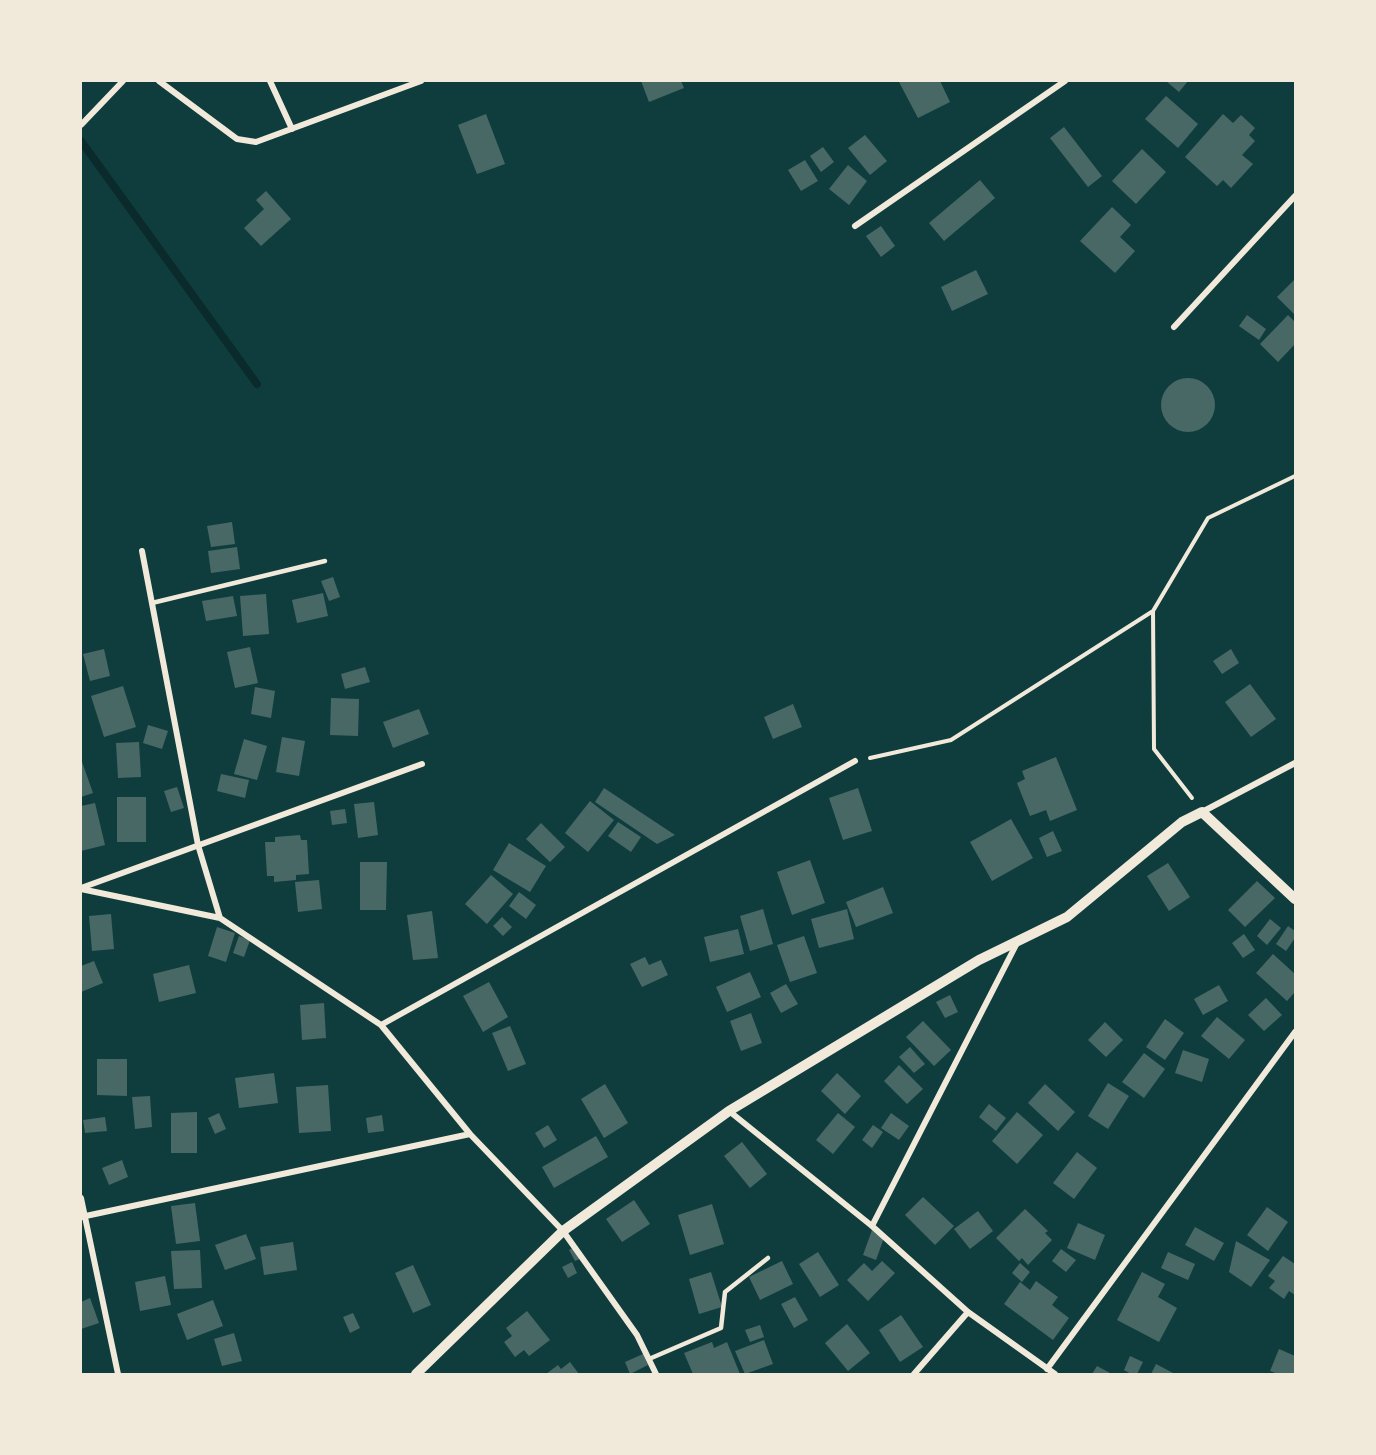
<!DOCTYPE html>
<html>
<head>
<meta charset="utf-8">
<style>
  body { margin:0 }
  #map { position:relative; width:1376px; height:1455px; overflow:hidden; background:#0f3d3e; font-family:Manrope,sans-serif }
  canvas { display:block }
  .frame { position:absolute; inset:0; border:82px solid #f1e9da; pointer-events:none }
</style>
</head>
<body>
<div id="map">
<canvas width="1376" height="1455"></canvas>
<div class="frame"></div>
</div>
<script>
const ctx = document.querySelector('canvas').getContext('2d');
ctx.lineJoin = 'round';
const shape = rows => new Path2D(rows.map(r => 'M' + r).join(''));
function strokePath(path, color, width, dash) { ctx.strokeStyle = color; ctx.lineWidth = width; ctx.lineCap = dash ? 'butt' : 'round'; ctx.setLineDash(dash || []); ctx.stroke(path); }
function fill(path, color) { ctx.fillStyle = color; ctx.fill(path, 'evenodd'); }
strokePath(shape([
  [81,141,257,384]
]), '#0a2a2b', 8);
fill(shape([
  [641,81,681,81,684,88,649,102],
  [901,81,940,81,950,102,918,118,899,82],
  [1166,81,1188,81,1179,92],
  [1166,96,1198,124,1178,148,1145,119],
  [486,114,505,164,477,174,458,125],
  [1223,114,1233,123,1241,115,1255,128,1249,135,1255,141,1242,155,1253,164,1231,188,1223,180,1217,186,1185,157],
  [1064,127,1102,176,1088,187,1050,138],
  [865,135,887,161,870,175,848,148],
  [823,147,834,162,821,172,810,156],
  [1142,149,1166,172,1136,204,1112,181],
  [805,160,818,181,801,191,788,170],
  [848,165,867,181,849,205,829,189],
  [980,180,995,198,944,241,929,223],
  [266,191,291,219,261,246,244,228,264,209,256,200],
  [1112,207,1131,225,1120,237,1135,251,1115,273,1080,241],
  [881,226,895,246,881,257,866,236],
  [976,270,988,294,952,311,941,287],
  [1295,279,1295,315,1277,297],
  [1247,315,1266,329,1259,340,1239,326],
  [1288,315,1295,322,1295,344,1278,362,1260,344],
  '1161 405a27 27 0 1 1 54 0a27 27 0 1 1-54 0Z',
  [232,522,235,544,211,547,207,526],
  [237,547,240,569,211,573,208,551],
  [333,577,340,597,329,601,321,581],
  [323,593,328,616,297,623,292,600],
  [266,594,269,634,243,636,240,596],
  [233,596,237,616,206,621,202,601],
  [250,647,258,683,235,688,227,652],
  [104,649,110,676,90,681,83,654],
  [1231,649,1239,663,1222,674,1213,661],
  [365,667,370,682,345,689,341,674],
  [1250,684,1276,719,1251,737,1225,702],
  [123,686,136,727,104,737,91,696],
  [255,687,275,691,271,718,251,714],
  [331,698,359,699,358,736,330,735],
  [793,704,802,727,773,739,764,717],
  [419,709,429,734,393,748,383,722],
  [148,725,168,731,162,749,143,743],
  [282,737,305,741,299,776,276,772],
  [244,739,267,746,257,780,234,774],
  [139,742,141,777,118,778,116,743],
  [1056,757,1077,810,1050,821,1046,810,1030,816,1017,783,1025,779,1022,771],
  [81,759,93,793,81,797],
  [221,774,249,780,245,798,217,791],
  [177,787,184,808,171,812,164,791],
  [604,788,675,835,657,844,595,802],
  [858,788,872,831,843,840,829,798],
  [117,797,146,797,146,842,117,842],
  [590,801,614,820,588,852,565,833],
  [374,802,378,835,358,838,354,804],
  [95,803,105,845,81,851,81,806],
  [345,809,347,823,332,825,330,811],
  [1011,819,1033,858,992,881,970,842],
  [618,822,641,837,631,852,608,836],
  [541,823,565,847,550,862,526,839],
  [1053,831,1062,851,1047,857,1039,838],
  [300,835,301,840,307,840,309,874,296,875,296,880,274,882,274,876,267,876,265,842,275,842,275,837],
  [509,843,546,866,530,892,493,870],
  [810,860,825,903,792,915,777,872],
  [360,862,387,862,386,910,360,910],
  [1168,863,1190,897,1169,911,1147,876],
  [491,875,513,894,487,924,465,904],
  [319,880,322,909,298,912,295,882],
  [1257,881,1275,898,1245,927,1228,910],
  [883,887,893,913,856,927,846,902],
  [519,892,536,905,526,919,509,906],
  [763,909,773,944,750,951,740,916],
  [847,909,854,939,819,948,811,919],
  [432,911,438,958,413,960,407,915],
  [111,914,114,949,92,951,89,916],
  [502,917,512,927,503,936,493,926],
  [1270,919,1281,928,1267,945,1257,936],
  [1288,926,1295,931,1295,938,1286,951,1276,944],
  [217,927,235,933,226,962,208,956],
  [738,929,744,954,710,962,704,937],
  [1244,934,1255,950,1243,958,1232,943],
  [239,936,250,940,244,957,233,953],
  [804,936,817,973,790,982,777,945],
  [1273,954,1295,974,1295,992,1287,1001,1256,973],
  [645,957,649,965,661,960,668,975,642,987,630,964],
  [94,961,103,983,81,992,81,966],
  [189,965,196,993,159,1002,153,974],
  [750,972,761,997,727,1012,716,987],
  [489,982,508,1017,483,1032,463,996],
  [786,984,798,1004,781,1013,770,993],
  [1219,985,1228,1001,1203,1015,1194,999],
  [950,995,958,1012,945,1018,936,1002],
  [1266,998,1282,1015,1264,1031,1248,1015],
  [324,1003,326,1038,302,1040,300,1005],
  [751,1013,762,1043,741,1051,730,1021],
  [1217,1017,1245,1040,1229,1059,1201,1036],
  [1165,1019,1184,1033,1165,1060,1146,1047],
  [923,1021,951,1050,934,1066,906,1037],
  [1105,1022,1123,1040,1106,1057,1088,1040],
  [510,1026,526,1064,508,1071,492,1033],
  [910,1047,925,1064,914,1073,899,1057],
  [1183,1050,1209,1059,1202,1082,1175,1073],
  [1144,1053,1165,1069,1144,1098,1122,1082],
  [97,1059,127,1059,127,1096,97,1095],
  [899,1065,923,1089,907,1104,884,1081],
  [274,1073,278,1103,239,1108,235,1078],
  [837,1073,861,1096,845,1114,821,1091],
  [1108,1083,1129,1096,1108,1129,1088,1116],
  [605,1084,628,1123,604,1138,581,1099],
  [1045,1084,1075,1112,1058,1131,1028,1103],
  [328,1085,331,1131,299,1133,296,1087],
  [150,1096,152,1127,135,1129,132,1097],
  [989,1104,1006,1118,996,1131,979,1117],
  [197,1112,197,1153,171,1153,171,1113],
  [1017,1112,1043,1135,1017,1164,992,1141],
  [219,1113,226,1129,215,1134,208,1118],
  [838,1113,855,1127,833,1154,816,1140],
  [891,1113,909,1126,899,1140,881,1128],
  [382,1115,384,1131,368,1133,366,1118],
  [105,1117,107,1131,85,1133,83,1120],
  [548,1125,557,1140,544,1148,535,1133],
  [873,1125,883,1132,872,1148,862,1140],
  [596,1136,608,1157,554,1188,542,1167],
  [742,1142,767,1174,750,1188,724,1156],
  [1077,1152,1097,1168,1074,1199,1053,1183],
  [122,1160,128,1177,109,1185,102,1168],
  [923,1197,954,1226,935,1245,905,1215],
  [634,1200,650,1224,622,1242,606,1219],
  [195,1203,200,1241,176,1244,171,1206],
  [712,1204,724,1244,690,1255,678,1215],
  [1267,1207,1288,1222,1268,1251,1247,1235],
  [1025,1209,1048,1231,1045,1233,1052,1240,1028,1265,1022,1258,1019,1261,996,1238],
  [978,1211,993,1231,970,1249,954,1229],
  [1078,1223,1105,1235,1095,1260,1067,1248],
  [1195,1227,1224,1243,1214,1261,1185,1245],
  [872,1230,885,1235,876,1260,863,1255],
  [246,1234,256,1259,225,1270,215,1245],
  [1236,1241,1270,1260,1251,1287,1229,1272],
  [293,1242,297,1270,264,1275,260,1247],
  [576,1246,582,1258,575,1261,569,1250],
  [1061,1249,1076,1260,1066,1272,1052,1261],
  [200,1250,202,1288,174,1289,171,1251],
  [818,1252,839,1285,820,1297,799,1264],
  [1168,1252,1195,1264,1188,1280,1161,1268],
  [1283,1256,1295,1264,1295,1295,1289,1291,1284,1299,1269,1288,1275,1281,1268,1276],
  [782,1261,793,1284,760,1300,749,1277],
  [882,1261,895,1273,868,1301,847,1280,864,1263,872,1271],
  [572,1262,577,1273,568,1278,562,1267],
  [1020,1263,1030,1272,1022,1282,1012,1273],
  [413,1265,431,1305,413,1313,395,1273],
  [711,1272,722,1307,699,1314,689,1279],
  [1142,1272,1165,1284,1158,1297,1177,1308,1159,1342,1117,1320],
  [165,1276,171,1305,140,1311,135,1282],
  [1036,1281,1058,1297,1052,1305,1069,1318,1053,1340,1004,1304,1020,1282,1030,1290],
  [795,1297,808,1320,794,1328,781,1304],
  [90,1298,99,1323,81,1329,81,1302],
  [213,1300,223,1326,187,1340,177,1314],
  [527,1311,550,1340,529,1356,524,1350,515,1357,504,1342,512,1336,506,1328],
  [353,1313,360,1328,350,1333,343,1317],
  [901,1315,923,1347,900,1362,879,1330],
  [847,1324,870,1353,848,1371,825,1343],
  [760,1325,764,1337,750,1342,745,1330],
  [234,1333,242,1361,222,1366,214,1339],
  [764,1340,773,1364,745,1374,735,1351],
  [712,1342,714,1348,727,1342,740,1374,693,1374,684,1353],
  [1279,1349,1295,1356,1295,1374,1278,1374,1270,1371],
  [643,1354,648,1365,630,1374,625,1362],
  [1130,1356,1143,1362,1137,1374,1131,1374,1124,1370],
  [570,1362,579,1374,546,1374,558,1365,561,1369],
  [1156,1364,1175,1374,1151,1374],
  [1097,1366,1112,1374,1092,1374]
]), '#486865');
strokePath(shape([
  [1153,611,1154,749,1192,798],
  [870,758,951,740,1153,611,1208,518,1295,476]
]), '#f1e9da', 4);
strokePath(shape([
  [152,603,325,561],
  [649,1359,721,1328,725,1292,768,1258]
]), '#f1e9da', 4.5);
strokePath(shape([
  [159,81,237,139,256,142,421,81],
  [270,81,292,129],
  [81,125,123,81],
  [855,226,1065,81],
  [1174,327,1295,196],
  [142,551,198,845,220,918],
  [1202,812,1295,763],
  [81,888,422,764],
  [81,889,220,918,381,1025,470,1134],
  [381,1025,855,761],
  [729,1111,872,1226,968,1312,1055,1374],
  [81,1198,118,1374],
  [81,1217,470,1134,563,1231,637,1335,656,1374],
  [872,1226,1017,943],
  [1047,1369,1295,1032],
  [914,1374,968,1312]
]), '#f1e9da', 6);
strokePath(shape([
  [416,1374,563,1231,729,1111,979,960,1067,917,1182,822,1202,812,1295,899]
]), '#f1e9da', 10);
</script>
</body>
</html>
